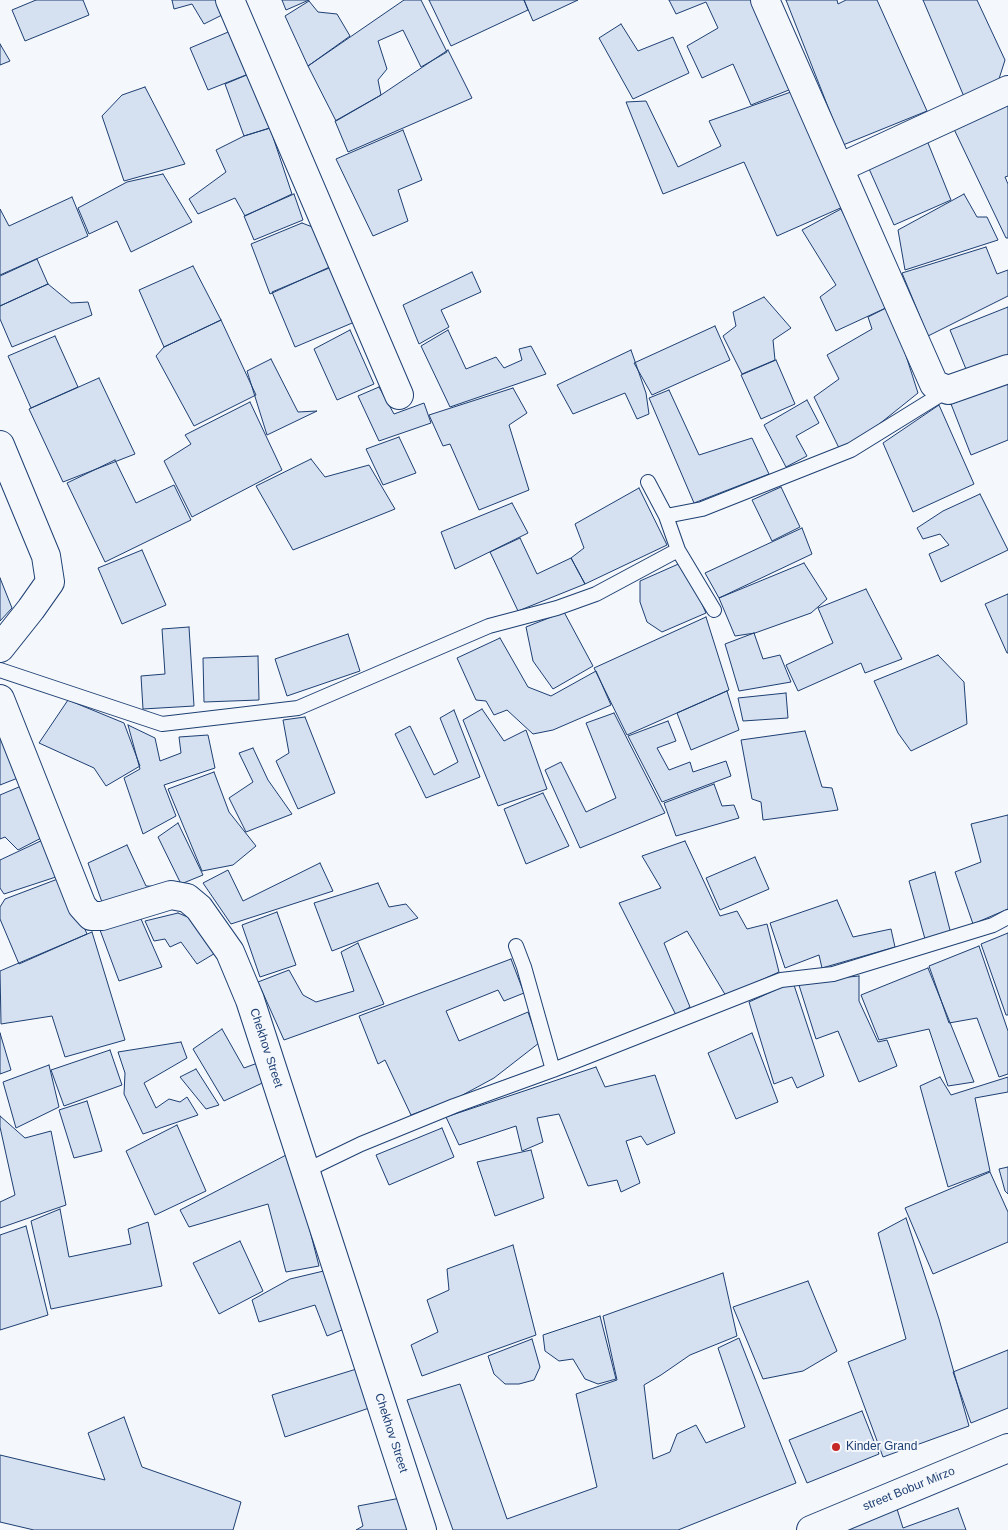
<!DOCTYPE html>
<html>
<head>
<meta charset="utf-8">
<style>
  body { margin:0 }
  canvas { display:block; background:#f4f7fb }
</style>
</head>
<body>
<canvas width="1008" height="1530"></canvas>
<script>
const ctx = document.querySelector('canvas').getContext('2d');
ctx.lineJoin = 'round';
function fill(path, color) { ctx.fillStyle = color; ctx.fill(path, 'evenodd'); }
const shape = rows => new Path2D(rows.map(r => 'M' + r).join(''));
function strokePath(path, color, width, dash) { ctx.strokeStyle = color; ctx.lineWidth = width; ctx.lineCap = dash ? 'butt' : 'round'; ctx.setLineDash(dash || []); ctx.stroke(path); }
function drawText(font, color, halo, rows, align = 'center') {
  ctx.font = font + ' Arial,sans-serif'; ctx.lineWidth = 4; ctx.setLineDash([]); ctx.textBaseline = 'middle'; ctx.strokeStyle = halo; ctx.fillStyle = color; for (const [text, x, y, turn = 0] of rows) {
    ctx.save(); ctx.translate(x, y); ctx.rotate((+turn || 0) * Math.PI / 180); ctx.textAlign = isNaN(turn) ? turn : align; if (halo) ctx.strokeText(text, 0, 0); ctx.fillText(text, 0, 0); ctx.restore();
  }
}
const building = shape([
  [36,0,83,0,89,15,25,41,12,10,36,0],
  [172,0,217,0,222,15,204,24,192,4,174,9,172,0],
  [282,0,309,0,286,10,282,0],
  [404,0,421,0,447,52,421,67,403,30,378,41,387,69,378,80,381,95,336,121,308,66,404,0],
  [429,0,524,0,528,10,451,46,429,0],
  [524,0,578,0,533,21,524,0],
  [669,0,756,0,794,88,751,105,733,64,702,78,687,46,718,28,706,2,676,14,669,0],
  [786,0,837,0,838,4,846,0,877,0,927,111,843,145,786,0],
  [923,0,977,0,1005,60,998,82,965,99,923,0],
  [309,1,318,12,337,14,350,36,308,66,285,16,309,1],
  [621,24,638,51,673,37,689,73,633,99,599,38,621,24],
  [233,30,251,73,208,90,190,48,233,30],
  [0,44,10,61,0,65,0,44],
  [448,50,472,98,348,152,335,121,381,95,448,50],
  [249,74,270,128,244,136,225,84,249,74],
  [145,87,185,164,124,181,102,116,122,95,145,87],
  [791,92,845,206,777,236,744,162,663,194,626,102,646,101,678,167,721,146,709,121,791,92],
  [1008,101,1008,176,1005,177,1008,184,1008,238,1006,238,952,125,1008,101],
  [270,128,292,194,245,216,235,198,198,214,189,199,226,172,216,150,244,136,270,128],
  [403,130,422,180,398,190,408,221,373,236,336,159,403,130],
  [926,138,951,200,894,225,866,162,926,138],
  [163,174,192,222,131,252,117,221,89,234,78,208,127,182,163,174],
  [294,194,303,220,254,240,244,216,294,194],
  [964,194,977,217,987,217,998,240,905,270,898,230,964,194],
  [72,197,88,236,0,275,0,209,9,226,72,197],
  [841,209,890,306,836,331,820,297,836,285,802,230,841,209],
  [302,223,315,228,334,265,270,294,251,244,302,223],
  [986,247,997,274,1008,270,1008,296,928,336,902,273,986,247],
  [37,259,48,284,0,306,0,276,37,259],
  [193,266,221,320,164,347,139,290,193,266],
  [334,266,357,321,295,347,272,292,334,266],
  [472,272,481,292,441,310,449,327,419,344,403,305,472,272],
  [48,284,71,303,88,302,92,315,12,347,0,319,0,306,48,284],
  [764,297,791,328,773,340,775,360,742,374,723,336,736,326,733,312,764,297],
  [890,306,918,393,853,445,839,448,814,397,839,379,827,355,872,329,868,317,890,306],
  [1008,307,1008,357,968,374,950,330,1008,307],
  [221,320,256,395,194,426,156,356,164,347,221,320],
  [715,326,730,360,652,395,634,363,715,326],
  [350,330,374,384,337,400,314,349,350,330],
  [448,330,466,369,496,357,504,368,522,360,519,349,531,346,546,374,450,407,421,346,448,330],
  [55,336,78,387,31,408,8,356,55,336],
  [631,350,646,393,649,414,637,419,625,393,573,414,557,385,631,350],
  [271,359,298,412,317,411,267,435,247,371,271,359],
  [776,360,795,404,761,419,741,375,776,360],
  [99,378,135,454,63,482,29,409,99,378],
  [1008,383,1008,440,971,455,951,404,1008,383],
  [379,387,394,414,424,403,431,423,379,441,358,396,379,387],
  [513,388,527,413,509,425,529,490,479,510,450,444,443,446,429,415,513,388],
  [669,390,699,455,752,438,769,474,694,503,649,398,669,390],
  [807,400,819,423,796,436,807,456,786,467,764,425,807,400],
  [250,402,282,470,192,517,164,461,191,444,185,435,250,402],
  [939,405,974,484,913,512,883,443,939,405],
  [399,437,416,473,383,485,366,449,399,437],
  [311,459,325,477,369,465,395,509,293,550,256,486,311,459],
  [115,460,136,503,174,485,191,520,105,562,67,483,115,460],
  [781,487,800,527,772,541,752,500,781,487],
  [639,488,667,545,585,584,571,558,584,548,575,524,639,488],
  [980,494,1008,550,941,582,929,554,949,545,940,534,923,539,917,528,943,511,980,494],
  [512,503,528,533,455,569,441,532,512,503],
  [802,528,812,554,719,598,705,573,802,528],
  [520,538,537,574,571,558,585,584,518,611,490,552,520,538],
  [142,550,166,605,122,624,98,568,142,550],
  [683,562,706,613,662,632,647,622,640,602,640,581,683,562],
  [804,563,827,599,811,613,755,633,735,636,719,598,804,563],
  [0,578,12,608,0,621,0,578],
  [866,589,902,659,865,673,861,663,798,691,786,665,833,643,818,608,866,589],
  [1008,594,1008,653,1007,653,985,604,1008,594],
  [564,612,593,666,553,689,533,661,526,627,564,612],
  [706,617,729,690,627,735,594,668,706,617],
  [189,627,194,706,143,709,141,676,165,674,162,629,189,627],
  [754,633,763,659,780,655,791,682,739,691,725,644,754,633],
  [348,634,360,671,287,696,275,659,348,634],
  [500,638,528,687,551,696,596,671,611,705,553,730,533,734,507,710,494,715,486,701,476,700,457,658,500,638],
  [938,655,964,682,967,724,911,751,898,733,874,681,938,655],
  [258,656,259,700,204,702,203,658,258,656],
  [727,691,739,730,691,750,677,713,727,691],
  [786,693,788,718,743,721,738,698,786,693],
  [68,700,124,723,140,766,106,786,94,768,39,743,68,700],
  [482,709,504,741,526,730,547,789,498,806,463,720,482,709],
  [454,710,480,777,426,798,395,734,410,726,434,775,458,762,440,718,454,710],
  [614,713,665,813,580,848,545,770,561,762,586,812,616,798,586,723,614,713],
  [305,717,335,793,298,809,276,761,289,753,283,720,305,717],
  [668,721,676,741,657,748,669,770,690,762,693,772,726,761,731,776,662,802,628,736,668,721],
  [0,723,23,776,0,785,0,723],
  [128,725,155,738,160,761,181,753,179,737,208,735,215,768,164,785,176,816,143,834,124,778,140,769,128,725],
  [805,731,822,787,832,788,838,810,763,820,761,802,752,799,741,740,805,731],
  [253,748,268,780,292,814,246,832,229,798,253,782,239,753,253,748],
  [214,772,229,812,256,846,233,865,202,871,168,789,214,772],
  [26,784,47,835,18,850,5,837,0,839,0,795,26,784],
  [714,784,722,806,734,805,739,818,676,836,664,803,714,784],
  [543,793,569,846,526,864,504,809,543,793],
  [1008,815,1008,909,973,924,955,872,981,862,971,824,1008,815],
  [178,823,203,875,181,884,158,837,178,823],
  [47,838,65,874,4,894,0,888,0,860,47,838],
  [685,841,720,916,737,911,747,929,767,924,779,972,726,996,687,931,664,943,690,1007,676,1015,619,903,661,888,642,856,685,841],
  [127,845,146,886,171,887,103,905,88,863,127,845],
  [755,857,769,889,720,910,706,878,755,857],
  [320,863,333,891,231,924,203,883,228,870,243,901,320,863],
  [935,872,951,934,925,939,909,881,935,872],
  [63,877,87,934,19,964,0,919,0,907,5,899,63,877],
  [378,883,389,907,406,904,418,918,332,951,314,903,378,883],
  [837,900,853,937,891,929,895,947,822,968,819,955,785,968,770,923,837,900],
  [277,912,296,965,260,977,242,925,277,912],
  [178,913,202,923,222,949,197,964,181,942,170,947,165,939,154,941,145,921,178,913],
  [141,919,162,967,119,981,100,930,141,919],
  [92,932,125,1040,65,1057,52,1016,1,1024,0,971,92,932],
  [1008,933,1008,1015,1006,1015,981,944,1008,933],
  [358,943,384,1004,284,1040,258,982,289,970,303,995,316,1002,354,991,341,952,358,943],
  [979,946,1008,1031,1008,1074,999,1077,977,1018,949,1023,929,966,979,946],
  [511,959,524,993,504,1001,498,990,446,1011,459,1041,528,1012,539,1043,494,1078,459,1097,411,1115,385,1060,378,1064,359,1016,511,959],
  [928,968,974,1082,948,1086,929,1029,879,1040,861,995,928,968],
  [859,976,859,1001,878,1042,887,1040,897,1066,859,1082,838,1031,816,1039,798,982,859,976],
  [793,982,824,1076,797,1088,792,1077,774,1084,749,1002,793,982],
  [222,1029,244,1068,263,1061,273,1078,224,1101,193,1049,222,1029],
  [0,1033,11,1070,0,1074,0,1033],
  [752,1033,778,1102,736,1119,708,1053,752,1033],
  [181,1042,187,1058,144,1083,156,1108,169,1099,180,1102,187,1097,198,1115,143,1134,124,1094,125,1073,118,1052,181,1042],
  [110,1050,122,1085,64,1106,51,1070,110,1050],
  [49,1065,59,1107,16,1128,3,1082,49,1065],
  [596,1067,605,1087,655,1075,675,1133,647,1145,641,1136,626,1141,640,1183,621,1192,617,1180,588,1186,559,1114,537,1118,543,1142,522,1151,516,1126,459,1145,446,1117,596,1067],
  [196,1069,219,1105,206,1109,180,1077,196,1069],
  [940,1077,951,1095,1008,1077,1008,1092,975,1098,990,1171,948,1187,920,1086,940,1077],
  [87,1101,102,1151,74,1158,59,1110,87,1101],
  [0,1116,25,1138,51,1131,66,1205,0,1228,0,1202,15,1195,0,1127,0,1116],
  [177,1125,206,1191,155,1215,126,1151,177,1125],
  [442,1128,454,1157,389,1185,376,1155,442,1128],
  [531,1150,544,1198,495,1216,477,1162,531,1150],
  [290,1153,319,1266,286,1272,268,1204,189,1227,180,1210,290,1153],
  [1008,1167,1008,1194,1005,1191,999,1169,1008,1167],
  [990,1172,1008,1212,1008,1242,933,1274,905,1208,990,1172],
  [60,1209,69,1257,131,1244,128,1229,148,1222,162,1286,51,1309,31,1221,60,1209],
  [906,1218,939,1319,969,1426,883,1457,848,1362,906,1339,878,1233,906,1218],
  [26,1226,48,1315,0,1330,0,1235,26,1226],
  [240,1241,263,1291,219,1314,193,1263,240,1241],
  [513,1245,536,1335,422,1376,411,1345,438,1332,427,1300,449,1290,447,1269,513,1245],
  [332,1269,354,1325,327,1336,315,1305,259,1322,252,1300,290,1279,332,1269],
  [723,1273,737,1336,690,1355,661,1375,644,1385,653,1459,670,1452,677,1434,696,1425,706,1443,745,1427,718,1348,739,1338,796,1483,678,1530,453,1530,407,1400,460,1384,507,1519,597,1487,576,1394,617,1380,603,1316,723,1273],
  [808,1281,837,1351,803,1371,763,1379,733,1307,808,1281],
  [600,1316,616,1379,598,1384,585,1379,573,1359,559,1361,545,1351,543,1335,600,1316],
  [532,1339,540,1367,534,1380,519,1384,505,1384,494,1374,488,1356,532,1339],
  [1008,1350,1008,1408,971,1423,953,1372,1008,1350],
  [363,1367,375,1406,285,1437,272,1395,363,1367],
  [862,1411,879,1454,807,1483,789,1440,862,1411],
  [124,1417,142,1467,241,1502,233,1530,34,1530,0,1522,0,1455,105,1480,88,1433,124,1417],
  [406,1497,412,1530,356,1530,363,1526,358,1506,406,1497],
  [958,1508,966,1530,841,1530,897,1509,903,1528,958,1508]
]);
fill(building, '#d5e0f0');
strokePath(building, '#1d3f73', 1);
const lane = shape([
  [648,482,666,516,678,550,714,610],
  [666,516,702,509,851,450,948,390],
  [0,670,162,724,298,708,489,626,557,608,596,594,678,550],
  [516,946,524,967,553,1070],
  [305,1171,361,1144,454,1106,553,1070,781,980,833,974,993,925,1008,917]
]);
const street = shape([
  [230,0,399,395],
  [765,0,934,384,948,390,1008,369],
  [839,168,1008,90],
  [0,445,46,556,50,582,31,609,0,648],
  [0,699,82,906,91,916,102,916,171,895,187,898,199,908,230,952,250,1000,422,1530]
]);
const secondary = shape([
  [811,1530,1008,1448]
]);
strokePath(lane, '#1d3f73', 16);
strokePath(street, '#1d3f73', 30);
strokePath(secondary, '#1d3f73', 30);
strokePath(lane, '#f4f7fb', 14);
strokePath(street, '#f4f7fb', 28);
strokePath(secondary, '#f4f7fb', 28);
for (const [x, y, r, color] of [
  [836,1447,5,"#c62828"]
]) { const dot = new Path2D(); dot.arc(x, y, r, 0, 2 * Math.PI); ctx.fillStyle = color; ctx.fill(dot); strokePath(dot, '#f4f7fb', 2); }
drawText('12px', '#1d3f73', '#f4f7fb', [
  ["Chekhov Street",266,1048,72],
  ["Chekhov Street",391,1433,72],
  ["street Bobur Mirzo",909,1489,-22]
]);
drawText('12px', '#1d3f73', '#f4f7fb', [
  ["Kinder Grand",846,1447]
], 'left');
</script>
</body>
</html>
